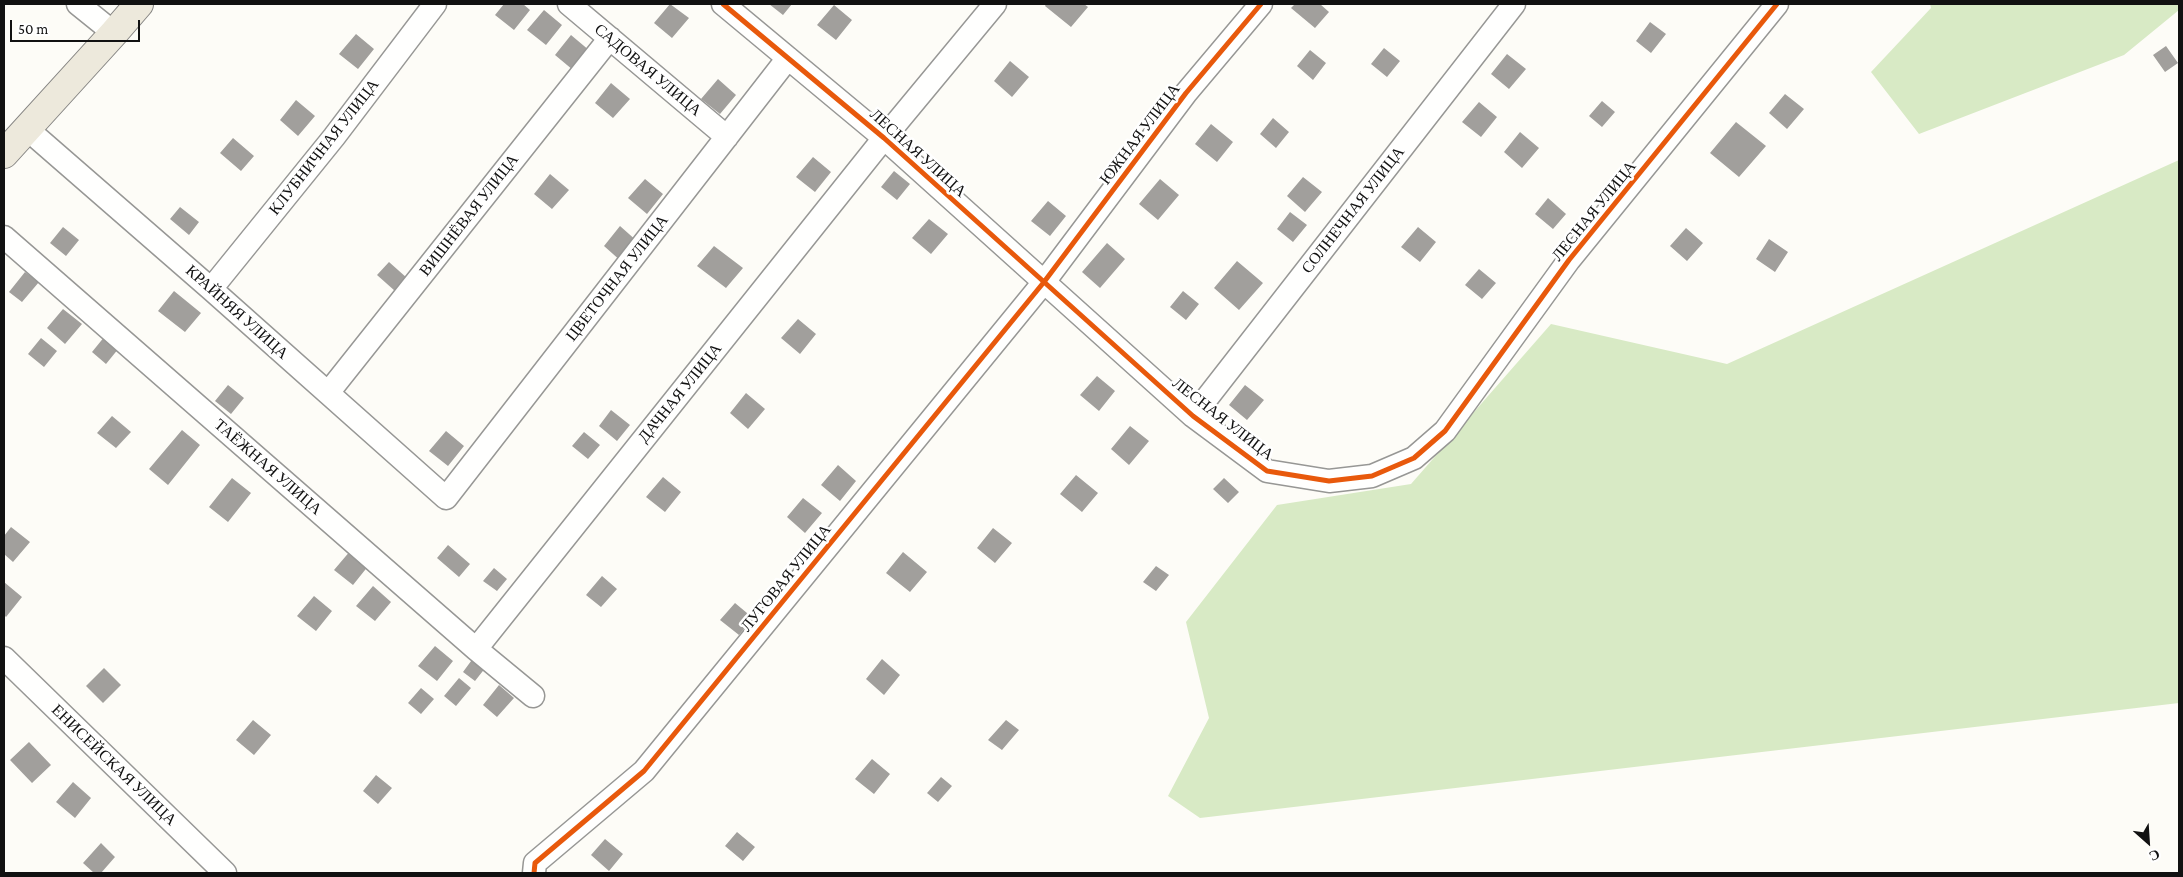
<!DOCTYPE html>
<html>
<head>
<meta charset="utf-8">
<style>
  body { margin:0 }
  #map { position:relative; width:2183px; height:877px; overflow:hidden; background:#fdfcf7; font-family:"Crimson Pro",serif }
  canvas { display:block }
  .frame { position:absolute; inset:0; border:5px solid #111; pointer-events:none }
  .north { position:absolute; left:2123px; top:817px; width:50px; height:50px; -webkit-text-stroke:4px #fff; paint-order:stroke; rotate:154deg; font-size:14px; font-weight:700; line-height:20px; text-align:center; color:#111 }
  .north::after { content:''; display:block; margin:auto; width:18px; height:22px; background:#111; clip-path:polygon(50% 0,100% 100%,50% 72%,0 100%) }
  .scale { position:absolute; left:10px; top:20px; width:130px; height:22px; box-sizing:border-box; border:2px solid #111; border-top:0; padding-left:6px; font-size:15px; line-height:18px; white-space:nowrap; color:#111; -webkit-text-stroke:4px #fff; paint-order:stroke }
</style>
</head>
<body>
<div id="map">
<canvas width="2183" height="877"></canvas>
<div class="frame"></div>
<div class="north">С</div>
<div class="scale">50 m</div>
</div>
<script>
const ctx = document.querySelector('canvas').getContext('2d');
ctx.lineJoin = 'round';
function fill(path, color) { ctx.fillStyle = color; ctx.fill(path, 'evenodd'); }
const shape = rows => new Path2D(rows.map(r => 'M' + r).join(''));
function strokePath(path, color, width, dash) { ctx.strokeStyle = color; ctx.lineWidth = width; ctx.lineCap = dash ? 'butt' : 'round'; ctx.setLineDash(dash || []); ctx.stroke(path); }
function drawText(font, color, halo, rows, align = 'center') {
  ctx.font = font + ' "Crimson Pro",serif'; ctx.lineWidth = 5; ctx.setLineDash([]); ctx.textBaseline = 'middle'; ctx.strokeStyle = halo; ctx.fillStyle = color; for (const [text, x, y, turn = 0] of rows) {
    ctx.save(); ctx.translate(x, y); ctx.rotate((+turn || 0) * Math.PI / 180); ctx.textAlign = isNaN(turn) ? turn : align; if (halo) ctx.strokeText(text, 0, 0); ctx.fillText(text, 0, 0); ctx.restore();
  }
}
fill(shape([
  [1930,4,2179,4,2179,10,2124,55,1919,134,1871,72,1931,8],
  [2179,160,2179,703,1200,818,1168,796,1209,718,1186,622,1277,505,1411,484,1551,324,1727,364]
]), '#d8eac5');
fill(shape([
  [504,4,523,4,530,10,514,30,495,15],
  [670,4,689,18,672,38,654,23],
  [769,4,792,4,783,15],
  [1046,4,1084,4,1088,7,1071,27,1045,6],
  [1295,4,1320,4,1329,12,1315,28,1291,8],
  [834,5,852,20,836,40,817,25],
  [544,10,562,25,546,45,527,30],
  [1650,22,1666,34,1651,53,1636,41],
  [356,34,374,49,358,69,339,54],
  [571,35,590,51,573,70,555,55],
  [2166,46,2178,63,2165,72,2153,55],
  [1384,48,1400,61,1387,77,1371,64],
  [1310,50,1326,63,1313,80,1297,66],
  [1507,54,1526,69,1509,89,1491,74],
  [1010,61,1029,77,1012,97,994,81],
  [718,79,736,95,720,114,701,99],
  [611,83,630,99,613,118,595,103],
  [1785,94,1804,109,1787,129,1769,113],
  [296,100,315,116,298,136,280,120],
  [1602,101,1615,112,1602,127,1589,116],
  [1479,102,1497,117,1481,137,1462,122],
  [1273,118,1289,132,1276,148,1260,134],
  [1736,122,1766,146,1739,177,1710,153],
  [1211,124,1233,142,1217,162,1195,144],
  [1520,132,1539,148,1522,168,1504,152],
  [233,138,254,156,241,171,220,153],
  [813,157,831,172,815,192,796,177],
  [894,171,910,184,897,200,881,187],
  [550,174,569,190,552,209,534,194],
  [1303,177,1322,192,1305,212,1287,196],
  [645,179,663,194,647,214,628,198],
  [1160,179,1179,195,1158,220,1139,204],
  [1548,198,1566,214,1553,229,1535,214],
  [1048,201,1066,216,1050,236,1031,221],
  [180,207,199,222,189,235,170,219],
  [1290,212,1307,225,1293,242,1277,229],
  [929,219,948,234,931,254,912,238],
  [620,226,638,242,622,262,604,246],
  [63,227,79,240,66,256,50,243],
  [1418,227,1436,242,1420,262,1401,247],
  [1686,228,1703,243,1687,261,1670,246],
  [1769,239,1788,252,1775,272,1756,259],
  [1107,243,1125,259,1100,288,1082,272],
  [714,246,743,268,726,288,697,266],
  [1237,261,1263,283,1239,310,1214,288],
  [389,262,407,278,395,291,377,275],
  [1479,269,1496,283,1482,299,1465,285],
  [25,272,39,282,22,302,9,292],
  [174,291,201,313,185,332,158,311],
  [1183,291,1199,304,1186,320,1170,307],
  [63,309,82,324,65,344,47,328],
  [798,319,816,334,800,354,781,338],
  [105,336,119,348,106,364,92,352],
  [41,338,57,351,44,367,28,354],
  [1097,376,1115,391,1099,411,1080,395],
  [228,385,244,398,231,414,215,401],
  [1245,385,1264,400,1247,420,1229,405],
  [746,393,765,409,748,429,730,413],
  [611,410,630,425,617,441,599,426],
  [112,416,131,432,116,448,97,433],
  [1130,426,1149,441,1129,465,1111,449],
  [182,430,200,445,168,485,149,469],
  [446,431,464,446,448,466,429,451],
  [584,432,600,445,588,459,572,446],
  [838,465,856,481,840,501,821,485],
  [1076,475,1098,493,1082,512,1060,494],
  [663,477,681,492,665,512,646,497],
  [232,478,251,493,228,522,209,507],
  [1224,478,1239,492,1228,503,1213,489],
  [803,498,822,513,805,533,787,517],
  [11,527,30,542,13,562,4,554,4,536],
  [993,528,1012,543,995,563,977,548],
  [448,545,470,564,459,577,437,558],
  [351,550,369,565,353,585,334,570],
  [903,552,927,572,910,592,886,573],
  [1156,566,1169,575,1156,591,1143,582],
  [494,568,507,579,497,591,483,581],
  [602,576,617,589,601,607,586,595],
  [4,582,22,597,6,617,4,615],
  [373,586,391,602,375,621,356,606],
  [314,596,332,611,316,631,297,616],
  [735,603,753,618,739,635,720,620],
  [435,646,453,661,437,681,418,666],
  [474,657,486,667,475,681,463,672],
  [882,659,900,675,884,695,866,679],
  [104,668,121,685,103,703,86,686],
  [459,678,471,688,456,706,444,696],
  [499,685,514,698,497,717,483,705],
  [421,688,434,699,421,714,408,703],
  [253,720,271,735,254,755,236,740],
  [1006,720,1019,730,1002,750,988,740],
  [29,742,51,765,32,783,10,760],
  [872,759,890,774,874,794,855,779],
  [376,775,392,788,378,804,363,791],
  [941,777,952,786,938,802,927,793],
  [73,782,91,798,75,818,56,802],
  [737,832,755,847,743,861,725,846],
  [605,839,623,854,609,871,591,855],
  [101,843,115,857,101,873,94,873,83,863]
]), '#a19f9c');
const minor = shape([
  [78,4,114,33],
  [569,4,727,137],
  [723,4,884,138,1193,416,1267,471,1329,481,1372,476,1414,458,1445,431,1569,260,1777,4],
  [26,128,211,289,446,498,788,58],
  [4,237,476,649,533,696],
  [211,289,334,137,435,4],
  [328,393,610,38],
  [1193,416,1514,4],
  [476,649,884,138,995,4],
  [4,658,225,873],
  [534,873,535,863,644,771,1044,282,1186,93,1261,4]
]);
const major = shape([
  [4,154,114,33,139,4]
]);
strokePath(minor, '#979795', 25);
strokePath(major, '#858482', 30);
strokePath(minor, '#fffffe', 22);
strokePath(major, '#ede9dc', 28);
strokePath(shape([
  [723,4,884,138,1193,416,1267,471,1329,481,1372,476,1414,458,1445,431,1569,260,1777,4],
  [534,873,535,863,644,771,1044,282,1186,93,1261,4]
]), '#e8590c', 5);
drawText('16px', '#111', '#fff', [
  ["САДОВАЯ УЛИЦА",648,70,40],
  ["ЮЖНАЯ УЛИЦА",1140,134,-53],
  ["КЛУБНИЧНАЯ УЛИЦА",324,147,-52],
  ["ЛЕСНАЯ УЛИЦА",918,153,42],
  ["СОЛНЕЧНАЯ УЛИЦА",1353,210,-52],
  ["ЛЕСНАЯ УЛИЦА",1594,211,-51],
  ["ВИШНЁВАЯ УЛИЦА",469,215,-52],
  ["ЦВЕТОЧНАЯ УЛИЦА",617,278,-52],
  ["КРАЙНЯЯ УЛИЦА",237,312,42],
  ["ДАЧНАЯ УЛИЦА",680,393,-51],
  ["ЛЕСНАЯ УЛИЦА",1223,419,38],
  ["ТАЁЖНАЯ УЛИЦА",268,467,41],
  ["ЛУГОВАЯ УЛИЦА",786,578,-51],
  ["ЕНИСЕЙСКАЯ УЛИЦА",114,765,44]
]);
</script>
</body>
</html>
